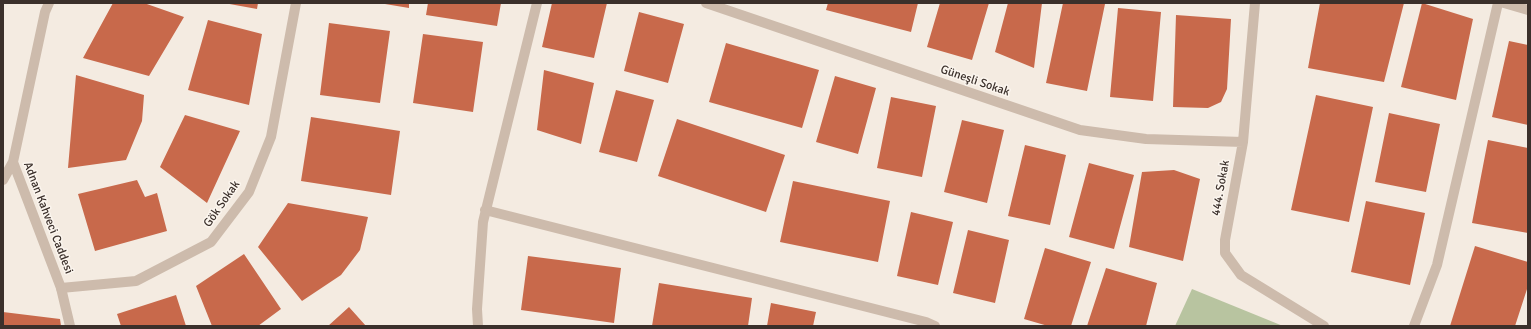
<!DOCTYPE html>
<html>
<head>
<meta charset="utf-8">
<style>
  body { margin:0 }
  #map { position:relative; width:1531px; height:329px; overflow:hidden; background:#f4ebe1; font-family:Signika,sans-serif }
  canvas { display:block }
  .frame { position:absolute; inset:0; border:4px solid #3b302b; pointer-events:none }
</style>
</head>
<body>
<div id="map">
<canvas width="1531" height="329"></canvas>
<div class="frame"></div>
</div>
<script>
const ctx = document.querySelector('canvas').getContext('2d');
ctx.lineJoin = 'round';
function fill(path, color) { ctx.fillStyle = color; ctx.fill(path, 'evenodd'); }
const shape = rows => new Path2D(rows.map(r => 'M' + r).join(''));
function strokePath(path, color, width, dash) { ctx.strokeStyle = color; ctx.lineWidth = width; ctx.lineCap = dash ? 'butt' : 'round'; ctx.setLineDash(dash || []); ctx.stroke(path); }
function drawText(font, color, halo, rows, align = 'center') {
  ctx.font = font + ' Signika,sans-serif'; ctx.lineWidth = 3; ctx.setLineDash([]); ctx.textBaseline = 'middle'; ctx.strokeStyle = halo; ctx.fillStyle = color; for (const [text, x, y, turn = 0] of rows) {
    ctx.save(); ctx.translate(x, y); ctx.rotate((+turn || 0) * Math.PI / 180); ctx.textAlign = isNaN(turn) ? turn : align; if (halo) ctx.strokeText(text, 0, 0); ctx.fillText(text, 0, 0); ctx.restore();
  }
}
fill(shape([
  [1192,289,1283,326,1175,326]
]), '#b8c4a0');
fill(shape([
  [113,3,144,3,184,17,149,76,83,58],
  [224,3,258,3,257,9],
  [379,3,409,3,409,8],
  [428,3,501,3,497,26,426,15],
  [552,3,607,3,594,58,542,47],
  [828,3,918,3,911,32,826,10],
  [940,3,989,3,972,60,927,47],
  [1008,3,1042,3,1034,68,995,52],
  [1063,3,1105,4,1087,91,1046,83],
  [1320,3,1404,3,1384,82,1308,68],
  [1422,3,1473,19,1456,100,1401,87],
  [1118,8,1161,12,1153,101,1110,97],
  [639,12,684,24,668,83,624,71],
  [1176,15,1231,19,1227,89,1221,102,1208,108,1173,107],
  [208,20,262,34,249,105,188,90],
  [329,23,390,31,380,103,320,95],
  [423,34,483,42,473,112,413,103],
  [1509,41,1528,45,1528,125,1492,117],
  [726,43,819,70,802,128,709,102],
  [544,70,594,83,581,144,537,130],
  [76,75,144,95,142,121,126,160,68,168],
  [835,76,876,88,858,154,816,142],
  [616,90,654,100,637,162,599,152],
  [1316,95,1373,107,1349,222,1291,210],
  [891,97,936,106,922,177,877,168],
  [1389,113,1440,124,1426,192,1375,182],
  [185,115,240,131,207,203,160,167],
  [311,117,400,131,391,195,301,181],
  [677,119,785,155,766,212,658,176],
  [962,120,1004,130,987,203,944,192],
  [1488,140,1528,148,1528,233,1472,223],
  [1025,145,1066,155,1050,225,1008,216],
  [1089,163,1134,175,1114,249,1069,237],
  [1174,170,1200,179,1183,261,1129,247,1142,172],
  [137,180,145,197,157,193,167,231,95,251,78,194],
  [793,181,890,201,878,262,780,242],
  [1366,201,1425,213,1410,285,1351,272],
  [288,203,368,217,360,250,341,275,302,301,258,247],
  [911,212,953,222,938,285,897,276],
  [968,230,1009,240,995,303,953,293],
  [1475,246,1528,262,1528,286,1515,326,1450,326],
  [1045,248,1091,262,1071,326,1048,326,1024,319],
  [244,254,281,309,258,326,212,326,196,286],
  [528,256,621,268,614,323,521,310],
  [1106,268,1157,283,1146,326,1087,326],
  [659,283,752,298,748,326,652,326],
  [176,295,186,326,121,326,117,314],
  [771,303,816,312,813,326,767,326],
  [349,307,366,326,328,326],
  [3,312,60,319,61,326,3,326]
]), '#c8694b');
strokePath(shape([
  [706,3,1080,130,1146,139,1243,142],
  [1255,3,1243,142,1225,240,1225,253,1241,275,1324,326],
  [1504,3,1528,10],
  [485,210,926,322,935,326],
  [61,288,136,281,211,242,249,192,271,137,296,3],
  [478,326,477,309,483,222,537,3],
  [1414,326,1437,265,1498,3]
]), '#cdbbac', 10);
strokePath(shape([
  [49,3,45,12,13,162,61,288,70,326],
  [3,180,13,162]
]), '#cdbbac', 10);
drawText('12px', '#3b302b', '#fbf5ee', [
  ["Güneşli Sokak",975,81,19],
  ["444. Sokak",1221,188,-80],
  ["Gök Sokak",222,204,-55],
  ["Adnan Kahveci Caddesi",48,218,69]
]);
</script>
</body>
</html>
